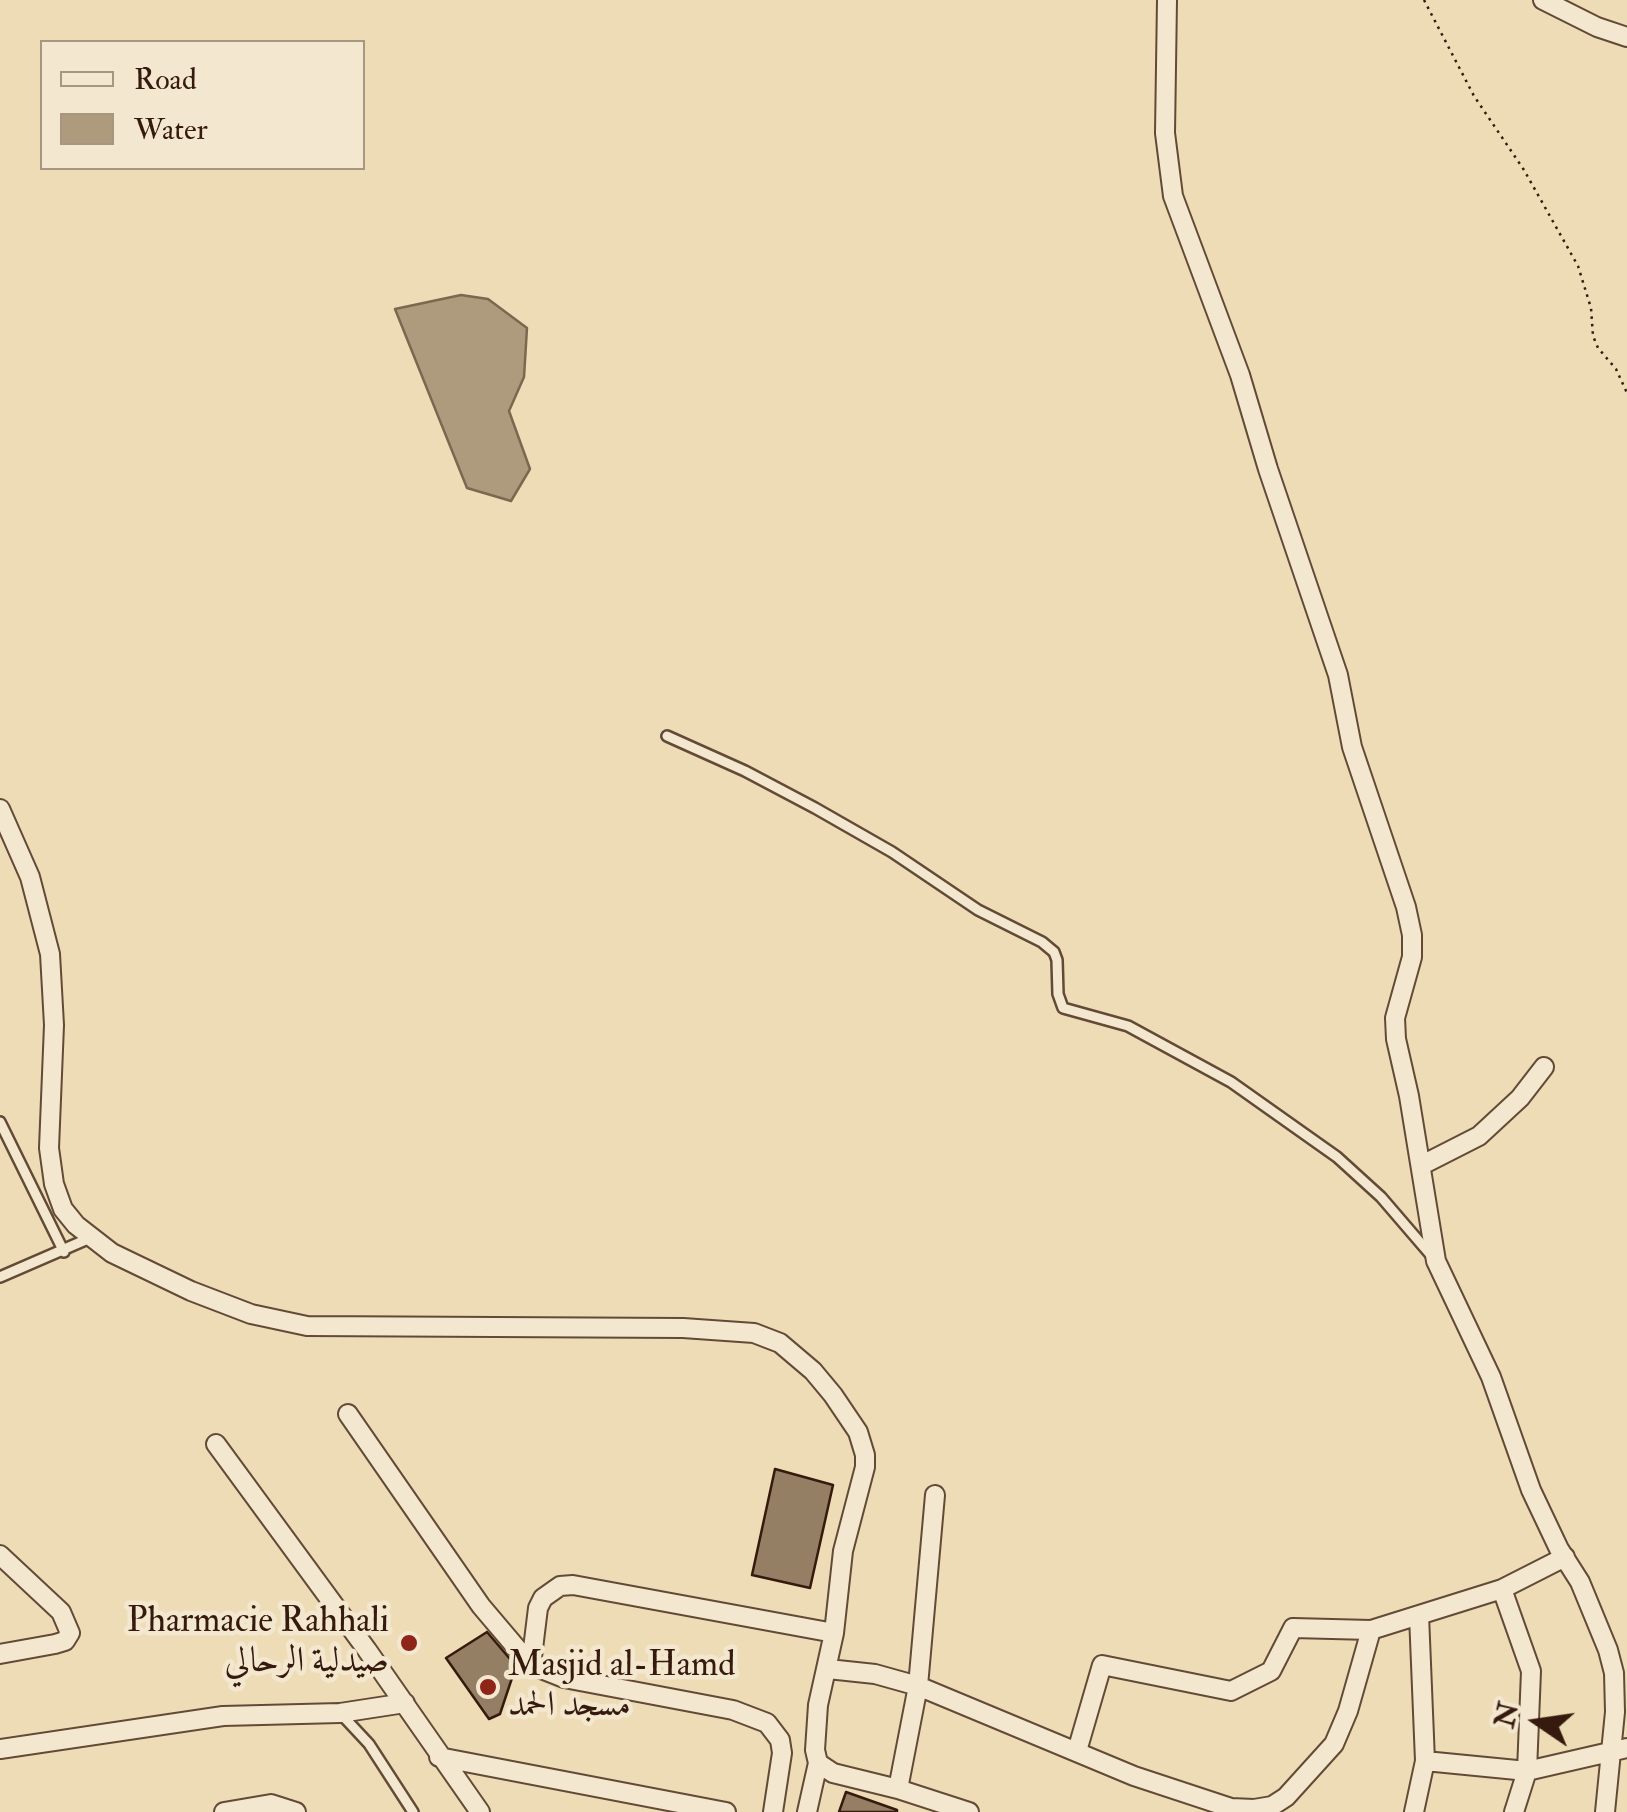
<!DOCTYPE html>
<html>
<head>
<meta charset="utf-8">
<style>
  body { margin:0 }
  #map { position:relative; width:1627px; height:1812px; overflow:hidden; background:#eddcb5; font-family:"IM FELL Double Pica",serif }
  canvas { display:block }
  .legend { position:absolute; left:40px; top:40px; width:325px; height:130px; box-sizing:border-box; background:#f3e8cf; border:2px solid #a79681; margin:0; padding:12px 18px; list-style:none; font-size:30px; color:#351a0d }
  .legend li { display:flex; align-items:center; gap:20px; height:50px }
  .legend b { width:50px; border:2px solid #a79681 }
  .north { position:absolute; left:1487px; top:1672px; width:100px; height:100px; -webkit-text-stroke:8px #f3e8cf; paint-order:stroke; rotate:283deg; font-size:28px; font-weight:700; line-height:40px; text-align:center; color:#351a0d }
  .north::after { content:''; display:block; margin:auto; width:35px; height:45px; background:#351a0d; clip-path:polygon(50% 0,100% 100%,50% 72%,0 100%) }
</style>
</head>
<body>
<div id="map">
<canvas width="1627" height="1812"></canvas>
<ul class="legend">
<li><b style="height:12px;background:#f3e8cf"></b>Road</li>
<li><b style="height:28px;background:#ae9a7c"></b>Water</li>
</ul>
<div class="north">N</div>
</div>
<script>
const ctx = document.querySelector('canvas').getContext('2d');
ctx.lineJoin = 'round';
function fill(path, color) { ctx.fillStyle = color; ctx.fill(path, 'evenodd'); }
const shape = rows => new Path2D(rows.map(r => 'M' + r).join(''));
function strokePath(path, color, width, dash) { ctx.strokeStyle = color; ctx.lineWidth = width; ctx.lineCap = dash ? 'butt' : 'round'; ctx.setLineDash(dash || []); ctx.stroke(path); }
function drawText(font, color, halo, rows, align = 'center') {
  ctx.font = font + ' "IM FELL Double Pica",Amiri,serif'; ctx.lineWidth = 9; ctx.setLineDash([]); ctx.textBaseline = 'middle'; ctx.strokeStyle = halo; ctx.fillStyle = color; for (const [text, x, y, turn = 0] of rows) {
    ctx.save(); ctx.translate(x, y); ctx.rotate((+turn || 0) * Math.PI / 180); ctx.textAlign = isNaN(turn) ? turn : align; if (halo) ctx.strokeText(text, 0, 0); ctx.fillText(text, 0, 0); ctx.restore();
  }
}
const water = shape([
  [461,295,488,299,527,328,524,377,509,411,530,469,511,501,467,488,395,309,461,295]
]);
fill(water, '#ae9a7c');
strokePath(water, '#7e6750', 2.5);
const building = shape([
  [775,1469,833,1485,810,1588,752,1575,775,1469],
  [487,1632,516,1666,500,1714,489,1719,446,1658,487,1632],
  [846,1792,897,1810,897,1812,839,1812,846,1792]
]);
fill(building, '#957f64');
strokePath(building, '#351a0d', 2.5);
const service = shape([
  [667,736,745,771,815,808,892,852,978,910,1042,942,1054,952,1057,960,1058,994,1063,1008,1128,1026,1231,1082,1337,1157,1381,1197,1430,1254],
  [0,1122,64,1252],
  [0,1277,90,1238],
  [341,1714,369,1744,413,1812]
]);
const minor = shape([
  [1167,0,1165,133,1173,196,1240,375,1268,469,1338,675,1352,747,1406,907,1412,935,1412,957,1395,1018,1396,1039,1409,1096,1436,1261,1491,1377,1531,1490,1559,1549,1580,1582,1608,1650,1614,1673,1615,1712,1605,1812],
  [1543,0,1597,27,1627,37],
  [0,809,30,877,50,954,54,1025,49,1148,54,1184,63,1209,76,1225,112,1253,191,1291,251,1314,307,1326,683,1328,754,1333,780,1343,813,1371,833,1395,858,1432,865,1455,865,1467,843,1551,834,1633,818,1705,815,1750,818,1763,833,1773,898,1789,969,1812],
  [1422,1165,1479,1136,1520,1098,1544,1067],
  [348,1414,481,1606,531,1665,564,1678,733,1710,767,1723,780,1740,782,1753,773,1812],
  [216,1444,367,1650,480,1812],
  [0,1555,61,1612,70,1633,65,1641,55,1644,0,1654],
  [1502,1589,1531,1671,1527,1771,1514,1812],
  [531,1665,538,1608,543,1598,560,1586,573,1585,834,1633],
  [828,1669,875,1674,918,1686,1134,1776,1231,1808,1254,1809,1272,1806,1286,1797,1334,1744,1348,1711,1371,1630],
  [0,1749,223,1716,340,1713,405,1703],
  [1077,1751,1102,1665,1231,1691,1271,1671,1293,1628,1371,1630,1502,1589,1565,1557],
  [439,1757,726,1812],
  [1425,1761,1527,1771,1627,1748],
  [898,1789,918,1686,935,1495],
  [224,1812,271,1804,296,1812],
  [807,1812,818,1763],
  [1414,1812,1425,1761,1419,1615]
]);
strokePath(service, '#634a37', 14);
strokePath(minor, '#634a37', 22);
strokePath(shape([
  [1424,0,1474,96,1524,170,1578,266,1591,308,1593,336,1598,348,1616,369,1627,393]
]), '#351a0d', 2.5, [2.5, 5]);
strokePath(service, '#f3e8cf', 9);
strokePath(minor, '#f3e8cf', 18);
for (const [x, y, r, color] of [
  [409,1643,10,"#8f2418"],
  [488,1687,10,"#8f2418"]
]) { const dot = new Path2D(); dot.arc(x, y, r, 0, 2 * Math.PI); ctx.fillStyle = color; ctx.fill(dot); strokePath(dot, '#f3e8cf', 4); }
drawText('35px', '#351a0d', '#f3e8cf', [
  ["Pharmacie Rahhali",389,1623],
  ["صيدلية الرحالي",389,1663],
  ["Masjid al-Hamd",508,1667,"left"],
  ["مسجد الحمد",508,1707,"left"]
], 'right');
</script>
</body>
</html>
